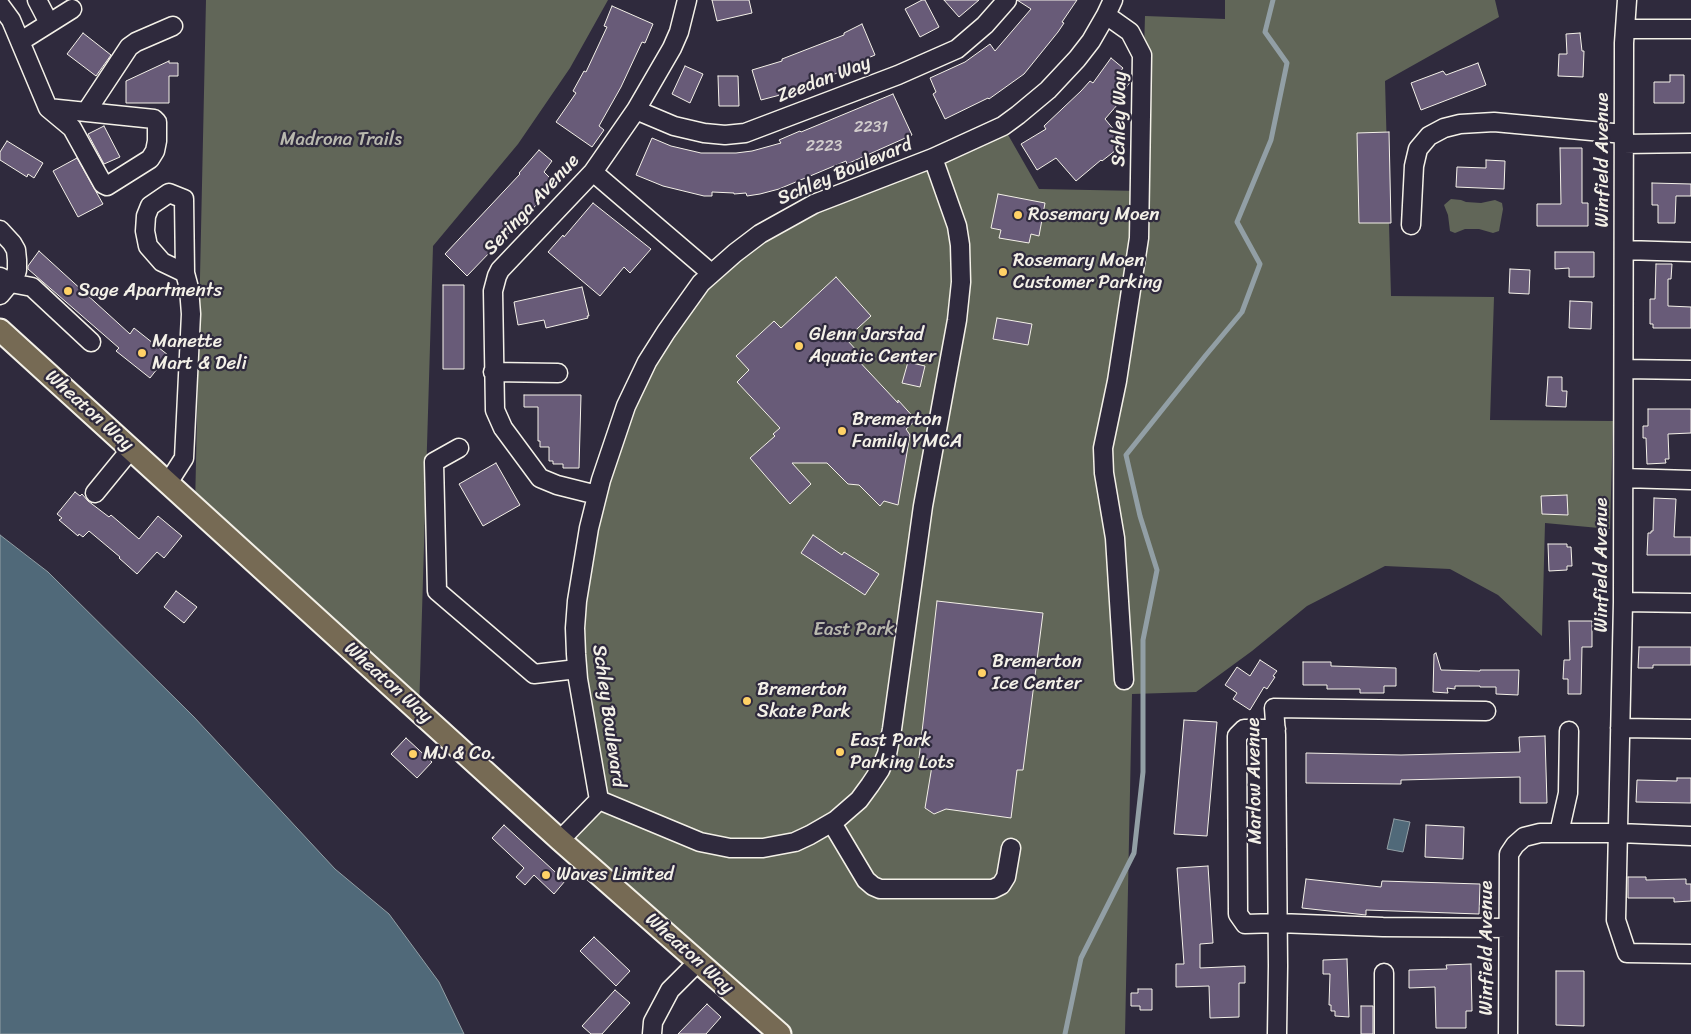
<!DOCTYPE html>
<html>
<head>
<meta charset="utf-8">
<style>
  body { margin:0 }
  canvas { display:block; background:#2f2a3d }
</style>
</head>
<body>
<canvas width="1691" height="1034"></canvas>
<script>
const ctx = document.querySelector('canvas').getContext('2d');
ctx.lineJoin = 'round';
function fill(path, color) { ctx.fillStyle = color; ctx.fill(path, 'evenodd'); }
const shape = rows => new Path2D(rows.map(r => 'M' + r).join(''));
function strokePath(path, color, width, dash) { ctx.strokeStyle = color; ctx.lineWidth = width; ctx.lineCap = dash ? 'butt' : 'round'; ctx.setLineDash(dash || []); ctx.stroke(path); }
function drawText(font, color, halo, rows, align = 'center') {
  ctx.font = font + ' Sriracha,sans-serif'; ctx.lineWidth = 4.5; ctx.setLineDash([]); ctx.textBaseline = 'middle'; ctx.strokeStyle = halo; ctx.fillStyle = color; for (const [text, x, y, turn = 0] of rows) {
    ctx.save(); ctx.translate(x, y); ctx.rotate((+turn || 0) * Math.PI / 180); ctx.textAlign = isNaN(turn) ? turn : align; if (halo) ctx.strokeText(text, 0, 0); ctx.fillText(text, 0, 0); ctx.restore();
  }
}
fill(shape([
  [206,0,608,0,570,68,518,144,433,246,419,711,195,508],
  [1225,0,1495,0,1499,17,1385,81,1391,296,1494,297,1490,420,1613,421,1610,529,1545,523,1542,636,1498,595,1450,569,1385,566,1307,606,1252,651,1196,692,1132,694,1125,1034,780,1034,560,840,599,800,576,654,601,480,666,332,760,234,1003,126,1039,189,1140,191,1145,16,1225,19],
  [1451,199,1461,200,1466,202,1481,203,1495,200,1502,203,1503,209,1499,231,1493,233,1479,229,1465,229,1455,233,1450,231,1448,215,1444,205]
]), '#616658');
const water = shape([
  [0,535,48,572,194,717,335,869,389,914,439,982,464,1034,0,1034,0,535],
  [1394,819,1410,822,1403,852,1387,849,1394,819]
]);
fill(water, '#506979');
strokePath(water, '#929fa5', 1);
strokePath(shape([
  [1065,1034,1081,958,1134,853,1143,772,1143,640,1157,570,1140,516,1126,455,1206,355,1242,312,1260,264,1237,222,1271,140,1287,63,1265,32,1273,0]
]), '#929fa5', 5);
const building = shape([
  [712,0,749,0,752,13,717,21,712,0],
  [922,0,925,0,939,27,920,37,905,9,922,0],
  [944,0,979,0,959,17,944,0],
  [1017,0,1077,0,1062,22,1064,23,1058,32,1024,74,989,99,988,98,945,119,933,94,936,92,930,78,965,62,990,44,995,51,1031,9,1017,0],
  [612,6,653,24,645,43,642,42,621,87,599,126,604,130,592,147,556,122,576,93,573,91,584,71,586,72,607,27,604,26,612,6],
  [862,24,875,55,845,68,845,70,780,95,761,100,752,70,782,61,782,59,844,35,844,33,862,24],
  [83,33,111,55,96,76,67,54,83,33],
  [1580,33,1582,51,1584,51,1583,77,1558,76,1559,54,1567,54,1566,34,1580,33],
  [1111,58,1123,68,1120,72,1131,81,1115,102,1118,104,1105,119,1125,143,1102,161,1101,160,1076,181,1056,158,1037,170,1021,144,1046,129,1044,126,1081,91,1090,81,1093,83,1111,58],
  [169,61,169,63,178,63,178,76,169,76,169,103,126,103,126,81,169,61],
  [1478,63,1486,85,1421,110,1411,83,1443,71,1446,75,1478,63],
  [685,66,703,74,690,103,672,94,685,66],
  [1670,75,1684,75,1684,103,1654,103,1654,82,1670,82,1670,75],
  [718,76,738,76,739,106,719,106,718,76],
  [893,94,912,135,847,164,846,161,779,189,760,194,747,196,746,193,734,194,734,193,712,192,712,196,704,196,663,186,636,175,652,138,671,146,701,153,736,153,752,151,781,143,779,140,800,131,801,132,893,94],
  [104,126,120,157,104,164,88,134,104,126],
  [1389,132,1391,223,1359,223,1357,133,1389,132],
  [7,141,43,163,34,178,28,174,27,177,0,160,0,152,7,141],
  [1560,148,1582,148,1582,203,1588,203,1588,226,1537,226,1537,204,1561,204,1560,148],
  [539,150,552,161,544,172,554,182,528,215,519,225,517,224,493,251,492,250,467,276,445,254,520,174,519,173,539,150],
  [77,158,103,204,78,217,53,171,77,158],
  [1486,160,1505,161,1504,189,1456,187,1457,167,1486,168,1486,160],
  [1652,183,1691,184,1691,196,1676,196,1675,223,1658,223,1658,205,1652,205,1652,183],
  [998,194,1045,203,1039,236,1031,234,1029,243,999,238,1001,230,991,228,998,194],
  [593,203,651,249,630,273,624,267,600,296,548,252,563,235,564,237,593,203],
  [39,251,130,334,134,328,168,355,150,378,116,351,119,348,28,269,28,266,39,251],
  [1555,252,1594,252,1594,277,1569,277,1569,268,1555,269,1555,252],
  [1656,264,1672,264,1671,279,1668,279,1668,306,1691,307,1691,328,1653,328,1653,324,1650,324,1650,299,1655,299,1656,264],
  [1510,269,1530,270,1529,294,1509,293,1510,269],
  [836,277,871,316,846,339,859,353,855,357,898,403,898,400,916,420,906,429,910,435,898,505,884,501,880,506,859,485,848,484,827,463,792,463,811,484,790,504,750,458,775,436,773,434,780,428,737,382,749,370,736,356,774,321,781,328,836,277],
  [443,285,464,285,464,369,443,369,443,285],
  [582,287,589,316,587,316,588,318,546,328,544,320,518,325,514,302,582,287],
  [1570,301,1592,302,1591,329,1569,328,1570,301],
  [997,318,1032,324,1028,345,993,339,997,318],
  [908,362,925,366,920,387,902,383,908,362],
  [1548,377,1562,377,1562,391,1567,391,1566,407,1546,406,1548,377],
  [524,395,581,395,579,468,563,468,563,464,553,464,553,461,549,461,549,447,540,447,540,441,538,441,538,407,524,407,524,395],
  [1648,409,1691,409,1691,433,1668,434,1669,459,1665,459,1666,463,1647,464,1646,438,1643,438,1643,426,1648,426,1648,409],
  [496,463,520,505,483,526,459,484,496,463],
  [75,492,80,496,82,494,88,501,109,517,111,515,139,539,158,516,182,536,164,558,157,552,137,574,119,558,120,557,89,531,83,537,79,534,78,536,59,520,62,518,57,514,75,492],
  [1567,495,1568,515,1542,514,1541,496,1567,495],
  [1654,498,1676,499,1674,537,1691,537,1691,555,1647,555,1648,533,1651,533,1651,531,1653,531,1654,498],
  [813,535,842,555,844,552,879,574,865,595,801,553,813,535],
  [1548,544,1567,544,1567,547,1571,547,1572,566,1567,566,1567,570,1549,571,1548,544],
  [176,591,197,607,184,623,164,607,176,591],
  [937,601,1043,613,1023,770,1017,770,1011,818,946,809,934,814,925,808,933,760,919,758,937,601],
  [1569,621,1592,621,1592,647,1582,647,1581,694,1568,694,1568,679,1563,679,1564,660,1570,660,1569,621],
  [1639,647,1691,647,1691,665,1653,665,1653,668,1638,668,1639,647],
  [1436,653,1441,670,1480,671,1480,670,1519,670,1518,695,1496,694,1496,687,1480,687,1480,686,1455,686,1455,689,1447,688,1448,693,1433,692,1434,654,1436,653],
  [1260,660,1277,671,1273,676,1275,677,1267,689,1264,687,1250,710,1233,699,1237,693,1225,685,1237,667,1250,676,1260,660],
  [1303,662,1331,662,1331,666,1396,668,1396,686,1384,686,1384,693,1360,693,1360,689,1327,689,1327,685,1303,685,1303,662],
  [1184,720,1217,722,1207,836,1174,834,1184,720],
  [1545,736,1547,803,1520,803,1520,777,1401,780,1401,784,1306,783,1306,753,1401,755,1520,752,1519,737,1545,736],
  [406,738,432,762,417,778,391,754,406,738],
  [1677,778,1691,778,1691,803,1636,802,1637,780,1677,781,1677,778],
  [504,825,565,881,554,894,534,875,525,885,516,877,524,868,492,838,504,825],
  [1426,825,1464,827,1463,859,1425,857,1426,825],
  [1208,866,1213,943,1200,944,1200,968,1245,966,1245,983,1239,983,1239,1017,1210,1018,1209,986,1176,987,1176,964,1184,964,1177,868,1208,866],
  [1628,877,1646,877,1646,880,1686,879,1686,884,1691,884,1691,901,1674,902,1674,898,1628,898,1628,877],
  [1306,879,1381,887,1382,881,1480,884,1479,914,1366,910,1366,915,1302,908,1306,879],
  [594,937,630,971,616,986,580,951,594,937],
  [1347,959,1349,1017,1335,1016,1335,1011,1331,1011,1331,1005,1329,1005,1330,974,1323,974,1323,960,1347,959],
  [1471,964,1472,1011,1466,1011,1466,1028,1436,1028,1435,987,1409,988,1409,970,1447,969,1446,965,1471,964],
  [1556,971,1584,971,1584,1026,1556,1025,1556,971],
  [1138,989,1152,989,1152,1010,1140,1010,1140,1006,1131,1006,1131,993,1138,993,1138,989],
  [615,990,630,1003,602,1034,591,1034,582,1026,615,990],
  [707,1004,721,1017,706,1034,678,1034,707,1004],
  [1361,1006,1373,1006,1373,1034,1361,1034,1361,1006]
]);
fill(building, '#685b78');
strokePath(building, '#f4f1e8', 1);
const minor = shape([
  [37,0,49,23],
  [1627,0,1624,43,1623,602,1616,920,1627,953,1691,954],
  [0,5,11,20,48,108,72,128,103,184,107,186,150,159,155,151,157,141,157,122,154,119,48,108],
  [1106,15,1130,32,1142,55,1139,238,1117,381,1103,448,1104,473,1115,538,1124,680],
  [1625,29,1691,29],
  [21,41,72,9],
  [636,110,674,126,704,133,725,135,745,133,898,75,957,49,985,25,1007,0],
  [86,112,129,47,136,42,173,26],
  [1624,144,1691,143],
  [593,172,711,273],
  [1411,225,1414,166,1418,149,1429,136,1444,128,1460,124,1494,122,1624,134],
  [0,230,12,243,16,250,17,260,17,270,15,277,0,295],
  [1624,250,1691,252],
  [0,277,11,283,32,287,91,342],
  [1624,369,1691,370],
  [493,372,558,373],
  [459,448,434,462,437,591,534,674,577,669],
  [1624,478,1691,480],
  [168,483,184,458,191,314,189,288,185,273,184,199,169,193,150,206,146,216,145,231,148,246,162,262,185,273],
  [95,493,131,449],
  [597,495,557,485,540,478,503,428,495,410,493,291,497,276,500,270,593,172,636,110,672,48,679,32,687,0],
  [1623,602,1691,603],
  [1620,728,1691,729],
  [1276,729,1244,729,1237,736,1238,914,1245,924,1278,923,1383,927,1508,928],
  [599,800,700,842,730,848,763,848,795,842,810,835,836,820,859,800,870,785,880,770,887,754,892,729,923,506,957,320,961,282,960,245,957,226,933,158],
  [832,823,866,880,873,886,880,889,993,889,1001,885,1006,877,1011,848],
  [1559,833,1568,793,1569,731],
  [560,840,599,800,578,679,576,654,575,628,577,601,589,528,601,480,626,406,647,362,666,332,701,283,735,253,760,234,814,204,933,158,1003,126,1018,115,1048,90,1077,59,1091,41,1106,15,1113,0],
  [1384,973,1384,1034],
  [652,1034,653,1022,670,990,698,962],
  [1277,1034,1278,966,1276,735,1274,708,1486,711],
  [1508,1034,1509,854,1515,845,1524,837,1540,833,1619,833,1691,836]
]);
const major = shape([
  [0,330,560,840,780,1034]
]);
strokePath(minor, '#f4f1e8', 21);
strokePath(major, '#f4f1e8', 25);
strokePath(minor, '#2f2a3d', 18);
strokePath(major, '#766a54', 21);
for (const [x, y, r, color] of [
  [1018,215,5,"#ffd166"],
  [1003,272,5,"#ffd166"],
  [68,291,5,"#ffd166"],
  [799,346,5,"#ffd166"],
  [142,353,5,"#ffd166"],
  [842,431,5,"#ffd166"],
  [982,673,5,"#ffd166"],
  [747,701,5,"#ffd166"],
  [840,752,5,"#ffd166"],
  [413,754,5,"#ffd166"],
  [546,875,5,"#ffd166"]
]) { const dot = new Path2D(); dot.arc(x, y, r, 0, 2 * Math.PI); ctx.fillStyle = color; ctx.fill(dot); strokePath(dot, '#2f2a3d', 2); }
drawText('16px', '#d1cccc', null, [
  ["2231",871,128],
  ["2223",824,147]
]);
drawText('19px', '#f4f1e8', '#2f2a3d', [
  ["Zeedan Way",824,80,-21],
  ["Schley Way",1120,119,-89],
  ["Winfield Avenue",1603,160,-90],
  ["Schley Boulevard",845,172,-23],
  ["Seringa Avenue",532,205,-47],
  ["Wheaton Way",89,411,42],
  ["Winfield Avenue",1602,565,-90],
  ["Wheaton Way",388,683,42],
  ["Schley Boulevard",608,716,82],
  ["Marlow Avenue",1255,781,-91],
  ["Winfield Avenue",1487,948,-90],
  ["Wheaton Way",689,954,42]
]);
drawText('19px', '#b9b9ae', '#2f2a3d', [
  ["Madrona Trails",341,140],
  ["East Park",854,630]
]);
drawText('19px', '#f4f1e8', '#2f2a3d', [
  ["Rosemary Moen",1028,215],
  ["Rosemary Moen",1013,261],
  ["Customer Parking",1013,283],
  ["Sage Apartments",78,291],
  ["Glenn Jarstad",809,335],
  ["Aquatic Center",809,357],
  ["Manette",152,342],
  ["Mart & Deli",152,364],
  ["Bremerton",852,420],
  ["Family YMCA",852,442],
  ["Bremerton",992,662],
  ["Ice Center",992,684],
  ["Bremerton",757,690],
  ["Skate Park",757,712],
  ["East Park",850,741],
  ["Parking Lots",850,763],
  ["MJ & Co.",423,754],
  ["Waves Limited",556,875]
], 'left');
</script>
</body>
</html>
